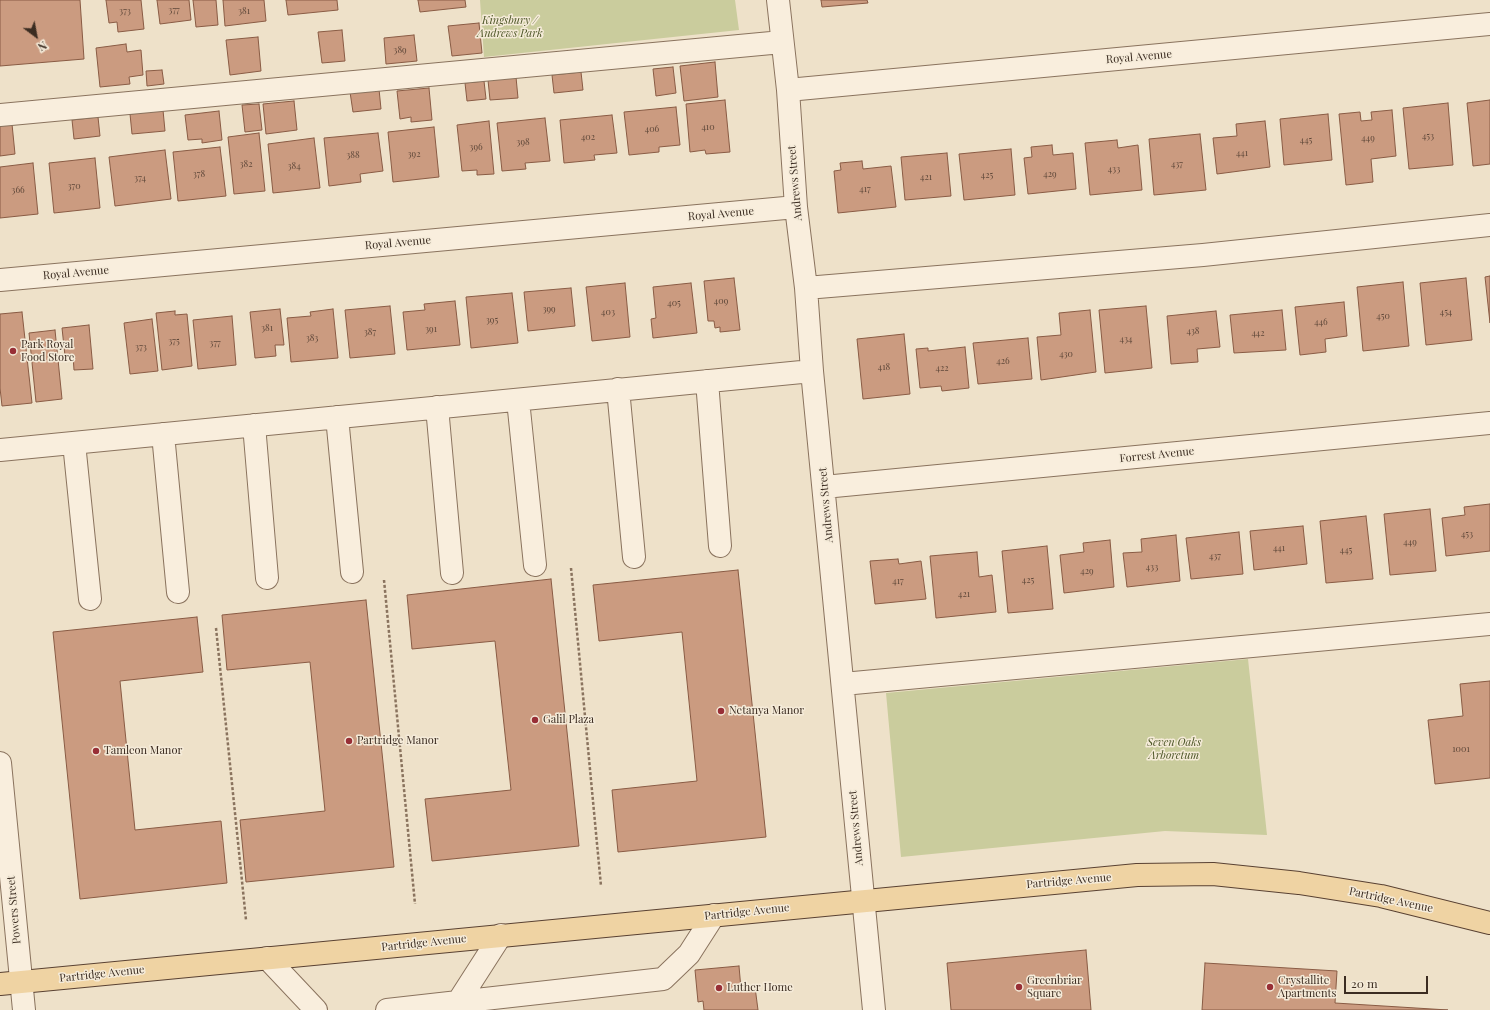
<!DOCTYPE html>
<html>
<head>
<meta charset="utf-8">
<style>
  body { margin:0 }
  #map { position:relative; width:1490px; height:1010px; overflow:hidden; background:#eee1c9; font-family:"Playfair Display",serif }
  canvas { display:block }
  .north { position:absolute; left:16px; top:16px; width:40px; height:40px; -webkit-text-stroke:3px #f5ebd9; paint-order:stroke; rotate:148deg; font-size:11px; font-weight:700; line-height:16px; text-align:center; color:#3b2c21 }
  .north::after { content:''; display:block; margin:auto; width:14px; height:18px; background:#3b2c21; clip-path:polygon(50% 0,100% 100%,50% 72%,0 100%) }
  .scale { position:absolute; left:1344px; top:976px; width:84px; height:18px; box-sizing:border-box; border:2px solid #3b2c21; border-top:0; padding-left:5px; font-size:12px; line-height:14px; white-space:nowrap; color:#3b2c21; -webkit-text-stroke:3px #f5ebd9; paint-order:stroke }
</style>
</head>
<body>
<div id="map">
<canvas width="1490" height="1010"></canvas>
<div class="north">N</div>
<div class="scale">20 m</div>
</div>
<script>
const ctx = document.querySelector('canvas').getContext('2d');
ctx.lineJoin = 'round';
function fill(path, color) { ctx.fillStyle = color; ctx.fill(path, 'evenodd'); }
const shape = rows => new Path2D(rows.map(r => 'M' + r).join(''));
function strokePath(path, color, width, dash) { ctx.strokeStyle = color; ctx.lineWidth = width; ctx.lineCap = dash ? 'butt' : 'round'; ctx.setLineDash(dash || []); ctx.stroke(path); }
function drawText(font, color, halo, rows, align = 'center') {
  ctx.font = font + ' "Playfair Display",serif'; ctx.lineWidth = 3; ctx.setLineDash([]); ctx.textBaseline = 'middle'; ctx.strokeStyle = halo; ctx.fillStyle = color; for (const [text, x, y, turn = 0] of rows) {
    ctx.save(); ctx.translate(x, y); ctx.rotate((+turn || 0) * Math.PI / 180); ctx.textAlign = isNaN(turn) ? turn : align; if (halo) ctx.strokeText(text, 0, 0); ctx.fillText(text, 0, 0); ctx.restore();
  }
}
fill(shape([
  [480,0,735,0,739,30,484,57],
  [1248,659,1267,835,1165,831,901,857,886,693]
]), '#cacc9d');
const building = shape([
  [0,0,80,0,84,59,0,66,0,0],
  [106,0,141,0,144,29,118,32,117,22,109,23,106,0],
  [157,0,189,0,191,20,160,24,157,0],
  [193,0,216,0,218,25,196,27,193,0],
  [223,0,264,0,266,21,225,26,223,0],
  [286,0,337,0,338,10,288,15,286,0],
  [418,0,465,0,466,7,420,12,418,0],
  [821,0,867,0,868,3,822,7,821,0],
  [479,23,482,53,452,56,448,26,479,23],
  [342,30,345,61,322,63,318,32,342,30],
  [414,35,417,61,386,64,384,38,414,35],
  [258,37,261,71,230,75,226,40,258,37],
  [126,44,127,52,141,50,143,75,129,77,130,84,100,87,96,48,126,44],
  [715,62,718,97,684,101,680,66,715,62],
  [673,67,676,93,656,96,653,69,673,67],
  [162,70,164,84,147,86,146,71,162,70],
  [581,72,583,90,554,93,552,75,581,72],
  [516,77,518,98,490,100,488,80,516,77],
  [484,81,486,99,467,101,465,83,484,81],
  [429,88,432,120,411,122,411,117,400,119,397,91,429,88],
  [379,89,381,109,353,112,350,92,379,89],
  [725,100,730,152,706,154,705,150,690,152,686,104,725,100],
  [1490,100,1490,164,1473,166,1467,103,1490,100],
  [294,101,297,130,266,134,263,104,294,101],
  [1448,103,1453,165,1409,169,1403,108,1448,103],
  [259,104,262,130,245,132,242,105,259,104],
  [676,107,680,145,659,147,659,152,629,155,624,112,676,107],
  [163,110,165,131,132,134,130,114,163,110],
  [1392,110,1396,156,1371,159,1373,182,1346,185,1339,114,1360,112,1361,121,1372,120,1371,112,1392,110],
  [219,111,222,140,202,143,202,139,188,140,185,115,219,111],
  [1328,114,1332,160,1284,165,1280,119,1328,114],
  [612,115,617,153,594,155,595,160,564,163,560,120,612,115],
  [98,117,100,136,74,139,72,120,98,117],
  [545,118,550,161,525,163,526,169,502,171,497,123,545,118],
  [489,121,494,174,477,175,477,170,462,171,457,125,489,121],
  [1265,121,1270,167,1217,174,1213,138,1237,136,1236,124,1265,121],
  [12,124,15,154,0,156,0,125,12,124],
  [434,127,439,177,393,182,388,132,434,127],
  [259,133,265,191,234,194,228,137,259,133],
  [378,133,383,171,360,174,361,182,329,186,324,138,378,133],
  [1200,134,1206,190,1154,195,1149,139,1200,134],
  [314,138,320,188,273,193,268,144,314,138],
  [1117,140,1118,148,1138,145,1142,190,1090,195,1085,143,1117,140],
  [1052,145,1053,155,1073,153,1076,189,1028,194,1024,158,1032,157,1031,147,1052,145],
  [220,147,226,196,178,201,173,152,220,147],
  [1011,149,1015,195,964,200,959,154,1011,149],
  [165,150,171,199,115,206,109,157,165,150],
  [947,153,951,196,905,200,901,157,947,153],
  [95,158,100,208,54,213,49,163,95,158],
  [862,161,863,169,891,166,896,207,838,213,834,171,841,170,840,163,862,161],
  [33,163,38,214,0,218,0,167,33,163],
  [1490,276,1490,323,1485,277,1490,276],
  [734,278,740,330,720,332,720,327,715,328,714,321,708,321,704,281,734,278],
  [1466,278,1472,340,1426,345,1420,283,1466,278],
  [1403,282,1409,346,1363,351,1357,287,1403,282],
  [625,283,630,337,592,341,586,287,625,283],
  [691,283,697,333,653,338,651,319,656,318,653,287,691,283],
  [571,288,575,326,528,331,524,292,571,288],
  [512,293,518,343,471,348,466,297,512,293],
  [455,301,460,345,407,350,403,312,425,310,424,304,455,301],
  [1344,302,1347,336,1325,339,1326,352,1300,355,1295,307,1344,302],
  [390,306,395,354,350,358,345,310,390,306],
  [1146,306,1152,368,1105,373,1099,310,1146,306],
  [280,309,284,345,275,345,276,356,255,358,250,312,280,309],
  [333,309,338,358,291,362,287,318,311,316,310,312,333,309],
  [1090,310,1096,372,1041,380,1037,337,1061,335,1059,313,1090,310],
  [1282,310,1286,350,1234,353,1230,315,1282,310],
  [175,311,175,315,187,314,192,366,162,370,156,313,175,311],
  [1216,311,1220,347,1197,349,1198,362,1171,364,1167,316,1216,311],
  [22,312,32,403,2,406,0,388,0,314,22,312],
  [232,316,236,365,198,369,193,320,232,316],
  [152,319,158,371,130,374,124,323,152,319],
  [89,325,93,369,74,370,73,356,65,356,62,328,89,325],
  [55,330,62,399,36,402,29,333,55,330],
  [904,334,910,394,863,399,857,339,904,334],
  [1028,338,1032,379,978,384,973,343,1028,338],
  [965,347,969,388,942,391,941,386,920,388,916,349,928,348,928,351,965,347],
  [1490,504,1490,551,1446,556,1442,518,1465,515,1464,507,1490,504],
  [1430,509,1436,571,1390,575,1384,514,1430,509],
  [1366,516,1373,579,1326,583,1320,521,1366,516],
  [1303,526,1307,564,1254,570,1250,531,1303,526],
  [1239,532,1243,574,1191,579,1186,538,1239,532],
  [1176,535,1180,581,1127,587,1123,553,1142,552,1141,539,1176,535],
  [1110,540,1114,587,1064,593,1060,555,1084,552,1083,543,1110,540],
  [1047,546,1053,609,1008,613,1002,551,1047,546],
  [977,552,979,577,992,575,996,612,936,618,930,556,977,552],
  [898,559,899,564,921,561,926,599,875,604,870,561,898,559],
  [738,570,766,837,618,852,612,790,697,781,682,632,599,641,593,585,738,570],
  [551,579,579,846,432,861,425,799,511,790,495,641,412,649,407,595,551,579],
  [366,600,394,867,246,882,240,820,325,811,310,662,227,670,222,615,366,600],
  [197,617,203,672,120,681,135,830,221,821,227,883,80,899,53,632,197,617],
  [1490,681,1490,778,1435,784,1428,720,1463,716,1460,684,1490,681],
  [1086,950,1091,1010,951,1010,947,963,1086,950],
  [1205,963,1337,971,1335,1003,1448,1010,1202,1010,1205,963],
  [739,966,741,989,755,987,758,1010,704,1010,703,1001,698,1002,695,970,739,966]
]);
fill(building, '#cb9b80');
strokePath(building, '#895b44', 1);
const minor = shape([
  [778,0,788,90,796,207,806,288,812,371,874,1010],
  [788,90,1490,24],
  [0,115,782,42],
  [0,280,796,207],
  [806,288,1203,255,1490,225],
  [707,381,720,546],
  [618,389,634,557],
  [518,400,535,565],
  [437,407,452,573],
  [337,417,352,572],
  [254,425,267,578],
  [163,434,178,592],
  [74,443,90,599],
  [0,450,812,371],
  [824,487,1490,423],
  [843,684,1490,624],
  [0,763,24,1010],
  [267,958,316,1010],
  [458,1002,501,935],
  [387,1010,663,979,689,954,714,915]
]);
const major = shape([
  [0,984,1137,875,1213,874,1299,883,1381,896,1490,923]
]);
strokePath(minor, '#8a735e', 24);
strokePath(major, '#594132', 24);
strokePath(shape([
  [571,568,601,886],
  [384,580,415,904],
  [216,628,246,920]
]), '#8a735e', 2.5, [3, 2]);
strokePath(minor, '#f9eedd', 22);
strokePath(major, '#efd3a3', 22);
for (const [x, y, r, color] of [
  [13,351,4,"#982f36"],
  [721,711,4,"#982f36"],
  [535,720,4,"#982f36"],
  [349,741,4,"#982f36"],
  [96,751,4,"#982f36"],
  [1019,987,4,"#982f36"],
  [1270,987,4,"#982f36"],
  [719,988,4,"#982f36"]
]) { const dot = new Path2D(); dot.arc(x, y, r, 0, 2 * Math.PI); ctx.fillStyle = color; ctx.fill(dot); strokePath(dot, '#f5ebd9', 1.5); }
drawText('9px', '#5f4839', null, [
  ["377",174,10],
  ["373",125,11],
  ["381",244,11],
  ["389",400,50],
  ["410",708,127],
  ["406",652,129],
  ["453",1428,136],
  ["402",588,137],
  ["449",1368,138],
  ["445",1306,140],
  ["398",523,142],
  ["396",476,147],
  ["441",1242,153],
  ["392",414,154],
  ["388",353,155],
  ["382",246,164],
  ["437",1177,164],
  ["384",294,166],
  ["433",1114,169],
  ["378",199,174],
  ["429",1050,174],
  ["425",987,175],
  ["421",926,177],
  ["374",140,178],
  ["370",74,186],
  ["417",865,189],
  ["366",18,190],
  ["409",721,301],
  ["405",674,303],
  ["399",549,309],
  ["403",608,312],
  ["454",1446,312],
  ["450",1383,316],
  ["395",492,320],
  ["446",1321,322],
  ["381",267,328],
  ["391",431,329],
  ["438",1193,331],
  ["387",370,332],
  ["442",1258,333],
  ["383",312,338],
  ["434",1126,339],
  ["375",174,341],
  ["377",215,343],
  ["373",141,347],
  ["430",1066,354],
  ["426",1003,361],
  ["418",884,367],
  ["422",942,368],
  ["453",1467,534],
  ["449",1410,542],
  ["441",1279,548],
  ["445",1346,550],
  ["437",1215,556],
  ["433",1152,567],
  ["429",1087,571],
  ["425",1028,580],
  ["417",898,581],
  ["421",964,594],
  ["1001",1461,749]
]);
drawText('italic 11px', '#4e5728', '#f5ebd9', [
  ["Kingsbury /",510,21],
  ["Andrews Park",510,34],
  ["Seven Oaks",1174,743],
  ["Arboretum",1174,756]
]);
drawText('11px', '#3b2c21', '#f5ebd9', [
  ["Royal Avenue",1139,57,-5],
  ["Andrews Street",795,183,-95],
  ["Royal Avenue",721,214,-5],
  ["Royal Avenue",398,243,-5],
  ["Royal Avenue",76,273,-5],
  ["Forrest Avenue",1157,455,-6],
  ["Andrews Street",826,505,-95],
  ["Andrews Street",856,828,-95],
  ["Partridge Avenue",1069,881,-5],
  ["Partridge Avenue",1391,900,12],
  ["Powers Street",14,910,-95],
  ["Partridge Avenue",747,912,-6],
  ["Partridge Avenue",424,943,-6],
  ["Partridge Avenue",102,974,-6]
]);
drawText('11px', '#3b2c21', '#f5ebd9', [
  ["Park Royal",21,345],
  ["Food Store",21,358],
  ["Netanya Manor",729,711],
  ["Galil Plaza",543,720],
  ["Partridge Manor",357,741],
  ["Tamleon Manor",104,751],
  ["Greenbriar",1027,981],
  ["Square",1027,994],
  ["Crystallite",1278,981],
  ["Apartments",1278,994],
  ["Luther Home",727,988]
], 'left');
</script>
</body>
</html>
